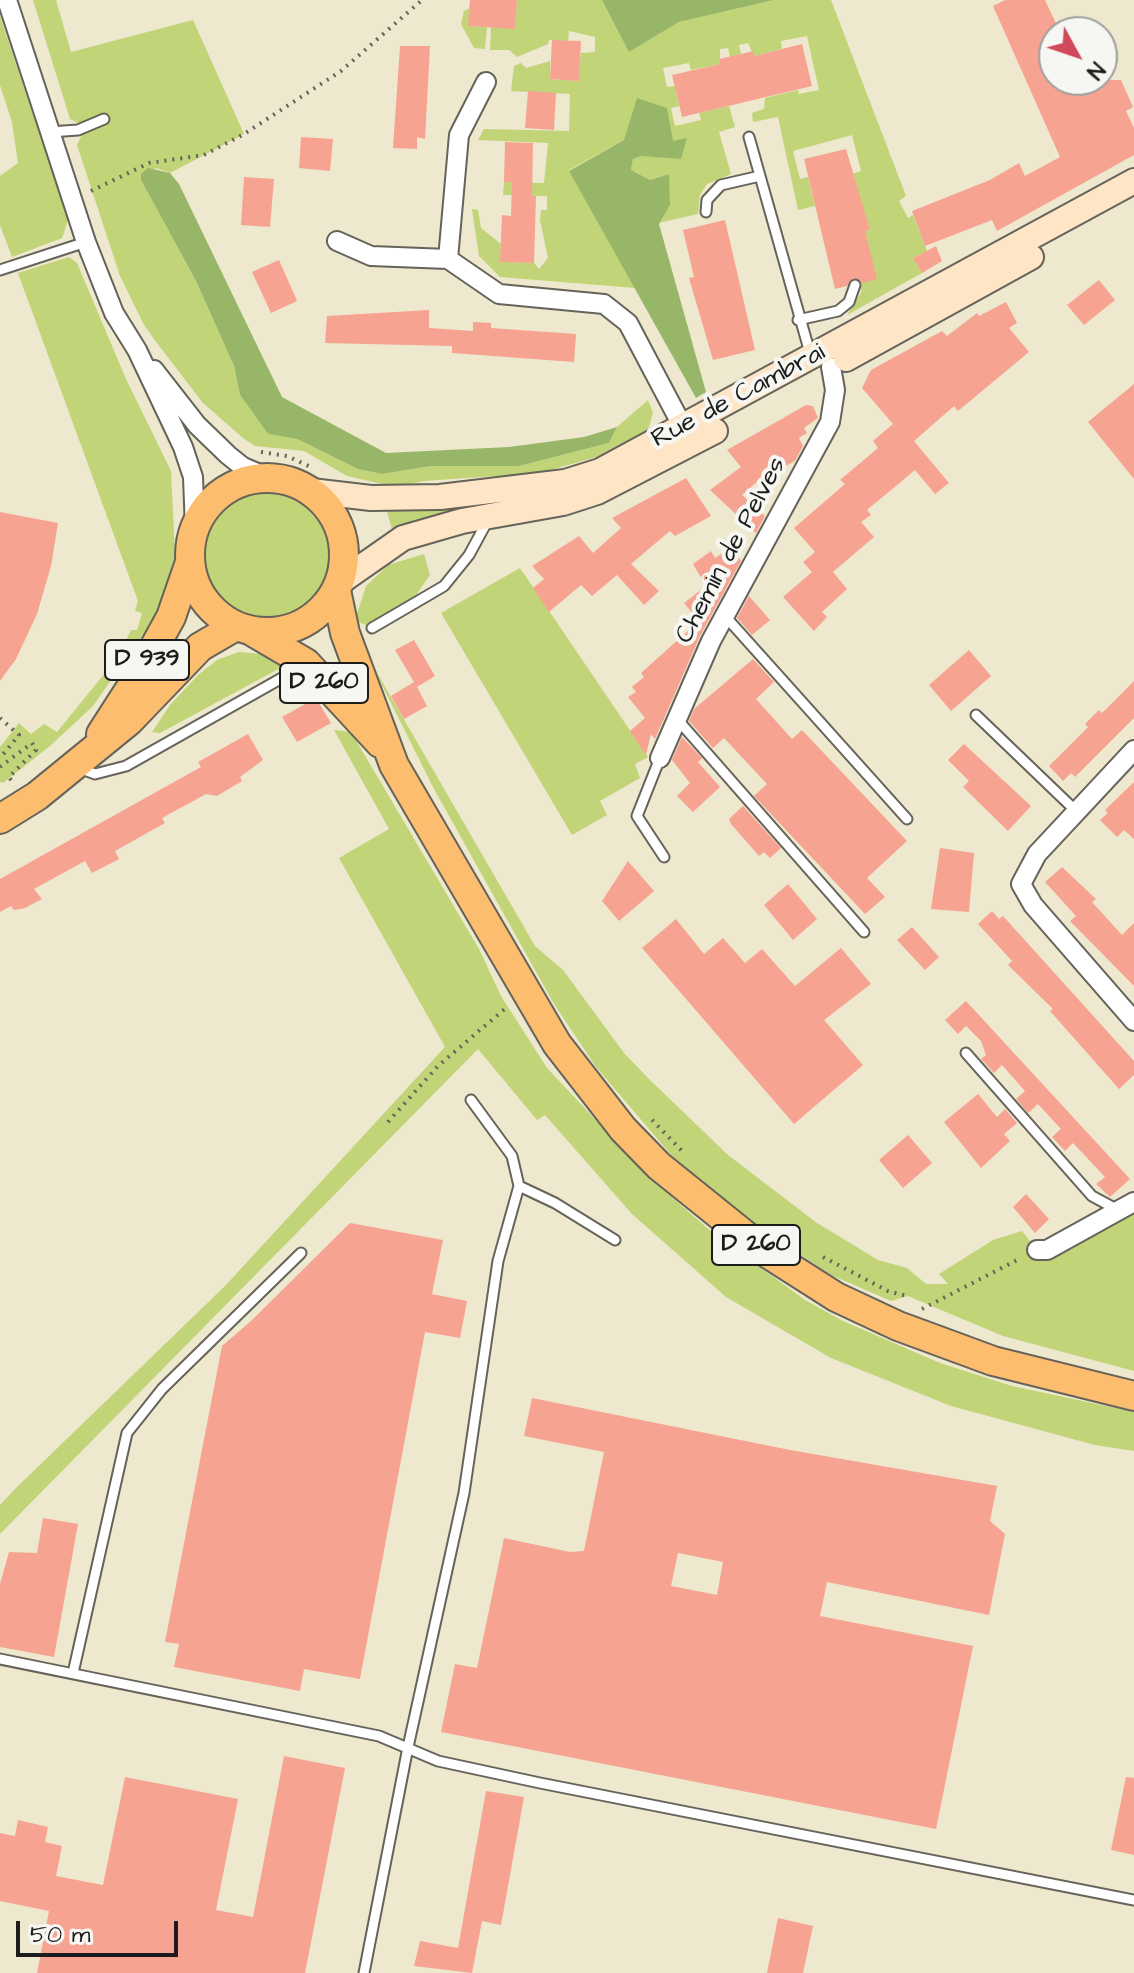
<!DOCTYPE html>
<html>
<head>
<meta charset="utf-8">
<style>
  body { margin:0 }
  #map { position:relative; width:1134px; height:1973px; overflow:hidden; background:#ede8ce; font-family:"Architects Daughter",sans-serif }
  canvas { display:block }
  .north { position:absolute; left:1038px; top:16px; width:80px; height:80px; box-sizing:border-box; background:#f6f6f2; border:2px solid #9f9f9c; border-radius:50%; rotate:130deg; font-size:22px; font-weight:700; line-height:32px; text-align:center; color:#1c1c1c }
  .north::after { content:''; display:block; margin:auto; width:28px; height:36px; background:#d1495b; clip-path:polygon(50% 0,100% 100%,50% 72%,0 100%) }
  .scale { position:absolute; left:16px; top:1921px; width:162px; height:36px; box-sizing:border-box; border:4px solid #1c1c1c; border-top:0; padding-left:10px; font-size:24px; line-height:28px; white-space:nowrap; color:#1c1c1c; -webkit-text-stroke:6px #f6f6f2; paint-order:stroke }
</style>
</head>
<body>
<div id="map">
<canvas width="1134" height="1973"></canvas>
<div class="north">N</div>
<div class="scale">50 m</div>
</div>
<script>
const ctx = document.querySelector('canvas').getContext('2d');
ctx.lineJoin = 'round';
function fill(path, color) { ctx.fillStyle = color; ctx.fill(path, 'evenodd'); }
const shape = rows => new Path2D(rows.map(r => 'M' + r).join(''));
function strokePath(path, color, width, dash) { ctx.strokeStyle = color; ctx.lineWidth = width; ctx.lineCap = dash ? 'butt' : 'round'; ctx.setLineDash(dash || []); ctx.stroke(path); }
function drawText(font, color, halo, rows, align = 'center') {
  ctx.font = font + ' "Architects Daughter",sans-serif'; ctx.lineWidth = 8; ctx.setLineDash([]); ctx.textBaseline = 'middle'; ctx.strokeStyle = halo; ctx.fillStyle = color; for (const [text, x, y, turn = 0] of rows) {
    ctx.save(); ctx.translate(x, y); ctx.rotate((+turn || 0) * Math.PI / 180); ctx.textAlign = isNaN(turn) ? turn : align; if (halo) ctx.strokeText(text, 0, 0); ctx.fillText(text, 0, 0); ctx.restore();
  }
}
fill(shape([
  [33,0,56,0,71,52,193,20,244,134,170,173,156,168,141,180,196,281,234,366,240,395,268,434,297,439,358,469,382,474,431,466,519,466,609,443,617,427,648,400,653,413,649,427,641,438,600,456,540,473,424,481,395,487,347,476,304,451,255,446,243,438,203,403,160,347,144,325,120,276,77,145,81,136,80,124,70,119],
  [517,0,602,0,630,51,679,22,774,0,831,0,906,196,899,201,908,218,913,215,927,251,913,258,922,273,847,315,861,293,865,231,870,230,852,174,861,171,852,135,793,151,800,179,808,177,815,206,798,210,778,117,753,122,752,113,764,109,765,98,798,90,799,94,819,90,807,36,781,41,782,49,754,56,748,43,739,45,741,54,730,57,728,48,720,49,720,64,691,70,689,63,663,68,667,87,675,86,679,106,671,108,675,126,701,120,699,113,729,106,735,127,719,132,731,174,707,184,700,195,698,214,658,223,670,205,668,174,650,180,631,170,633,159,686,139,673,142,624,140,569,170,635,288,500,277,479,256,472,209,478,210,481,228,501,244,500,262,534,263,539,269,548,258,540,220,541,210,547,210,547,196,503,195,504,182,544,183,548,143,478,140,484,129,569,131,570,94,511,91,514,66,521,63,526,68,550,61,550,79,578,81,581,53,595,52,595,37,569,31,568,41,549,40,548,44,517,57,509,50,490,50,491,27,515,28],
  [470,8,469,26,487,27,485,49,474,48,461,24,464,11],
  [0,16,68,220,62,238,12,257,0,225,0,176,18,163,12,122,0,85],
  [69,257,77,263,126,379,171,471,175,555,157,614,93,706,50,746,3,783,0,782,0,747,19,723,31,734,44,724,57,732,118,657,131,630,137,630,142,613,135,611,138,601,18,273],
  [812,366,817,369,608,480,535,502,463,514,393,533,386,508,506,502,573,488,607,475],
  '205 555a65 65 0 1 1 130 0a65 65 0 1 1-130 0Z',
  [424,554,430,575,407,608,372,628,355,620,366,586,388,565],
  [520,568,648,757,635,764,640,778,600,801,607,815,572,835,441,613],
  [239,652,261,654,282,667,160,733,152,732,170,705,198,675,217,660],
  [369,659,535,946,563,970,624,1053,650,1080,728,1155,817,1223,878,1260,907,1268,926,1284,948,1284,939,1274,993,1240,1022,1231,1037,1250,1134,1202,1134,1371,1003,1336,908,1296,891,1301,831,1275,726,1205,672,1156,596,1067,554,1004,433,787],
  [334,730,351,732,479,949,501,996,547,1068,651,1179,714,1234,805,1300,843,1321,940,1363,1012,1386,1134,1412,1134,1451,1095,1445,951,1406,831,1358,726,1297,632,1214,545,1115,537,1120,478,1049,0,1534,0,1505,16,1488,225,1286,445,1047,339,858,389,829]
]), '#c1d477');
fill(shape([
  [602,0,774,0,679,22,629,52],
  [637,98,667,108,673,141,687,138,681,159,641,156,633,159,631,170,650,180,669,174,670,205,659,224,706,392,696,398,569,171,624,140],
  [148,168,170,173,179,184,282,397,386,453,509,447,584,437,617,427,609,443,519,466,431,466,382,474,358,469,297,439,268,434,240,395,234,366,196,281,141,180,141,174]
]), '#98b668');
fill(shape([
  [470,0,517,0,515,29,468,26],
  [1005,0,1045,0,1060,32,1054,32,1054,80,1121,80,1133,107,1126,111,1134,128,1134,155,997,231,992,220,925,246,912,211,990,180,1019,163,1025,176,1060,157,993,6],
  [552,40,581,41,579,81,550,79],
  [802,44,812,86,682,117,672,75,720,64,719,59,741,54,753,51,754,56],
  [400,46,430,46,425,139,417,137,417,149,393,148],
  [528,91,556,93,554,130,525,128],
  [301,137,333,139,330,171,299,168],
  [505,142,533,143,532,196,536,196,534,263,500,262,502,215,511,216,512,182,504,182],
  [846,149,870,230,865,231,877,279,862,283,853,278,847,286,835,289,804,159],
  [244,177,274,179,270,227,241,225],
  [725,220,755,350,713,360,689,278,694,277,683,230],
  [936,246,942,261,922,273,913,258],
  [279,260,297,301,271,313,252,272],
  [1099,280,1115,300,1084,325,1067,305],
  [1006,302,1017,323,1009,328,1029,352,958,411,954,406,914,441,949,483,935,494,915,470,867,510,871,515,861,522,874,537,833,572,847,589,822,612,827,617,814,631,783,597,812,572,803,562,815,552,794,528,845,484,840,480,878,448,873,441,893,424,862,388,871,370,942,331,947,336,977,313,979,316],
  [429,310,429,328,473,331,473,322,491,323,491,328,576,334,574,362,452,353,452,346,325,343,327,316],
  [1134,384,1134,479,1088,422],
  [806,405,813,406,818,418,804,428,807,433,799,438,803,446,795,461,759,480,742,495,765,516,756,533,710,490,741,467,727,450],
  [686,478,711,516,675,536,670,531,631,564,659,591,644,605,617,575,592,596,581,585,549,612,533,588,544,579,532,566,579,536,593,553,621,528,612,518],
  [0,512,58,523,51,566,37,614,16,659,0,681],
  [731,547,741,561,700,636,655,739,651,734,646,755,630,731,645,718,628,697,636,692,632,687,644,677,641,673,699,621,684,603,706,586,693,564,711,551,715,558],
  [749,596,770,620,752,635,737,618],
  [414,640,435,676,417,687,427,706,404,719,391,696,414,682,395,650],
  [969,650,991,676,951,711,929,685],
  [753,659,774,682,756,699,792,739,802,730,907,841,867,878,885,897,865,914,754,796,767,784,724,738,713,748,689,721,694,709],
  [1134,681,1134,718,1075,777,1071,773,1063,781,1049,766,1088,727,1085,724,1099,710,1102,713],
  [316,698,331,723,297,742,282,717],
  [248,734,263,760,240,777,242,781,217,796,206,794,162,818,165,823,115,851,119,859,92,873,85,861,34,889,42,899,25,908,14,910,11,906,0,912,0,879,201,767,198,762],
  [682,737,702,758,698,762,720,787,693,812,677,796,690,783,672,760],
  [964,744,1031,806,1008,831,963,787,969,781,948,760],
  [1134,782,1134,839,1124,830,1117,837,1100,820,1108,813,1105,810],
  [743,806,781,848,770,858,764,852,759,856,731,824,729,819],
  [940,848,974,853,969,912,931,909],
  [628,861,654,891,619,921,602,901],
  [1062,867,1096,899,1092,902,1122,935,1134,923,1134,986,1070,921,1076,916,1045,882],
  [788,884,817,919,793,940,764,905],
  [992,911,999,919,1003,916,1134,1061,1134,1075,1119,1089,1050,1011,1053,1009,1008,965,1012,961,978,924],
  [676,919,704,954,723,938,745,963,762,949,795,986,841,948,871,984,824,1020,863,1065,794,1124,642,948],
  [912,927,939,957,925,970,897,940],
  [966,1001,1130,1179,1110,1197,1096,1184,1105,1177,1073,1143,1065,1151,1052,1137,1061,1129,1038,1104,1028,1113,1016,1099,1025,1091,1002,1065,994,1073,981,1059,986,1055,981,1041,966,1026,958,1034,945,1020],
  [978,1094,997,1117,1005,1109,1017,1123,1004,1134,1010,1141,981,1168,944,1122],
  [908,1135,932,1163,903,1188,879,1160],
  [1026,1194,1049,1219,1035,1233,1013,1207],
  [350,1223,443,1240,432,1294,467,1301,460,1338,425,1332,360,1679,304,1669,300,1691,174,1667,179,1644,165,1642,222,1346,251,1321],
  [532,1398,790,1450,997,1486,990,1521,1005,1534,989,1615,827,1582,820,1616,973,1646,936,1829,441,1732,455,1664,477,1668,504,1538,570,1552,584,1551,604,1452,524,1436],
  [678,1553,723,1562,717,1595,671,1586],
  [43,1518,78,1524,54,1657,0,1647,0,1584,9,1552,37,1553],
  [284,1756,345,1768,305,1973,37,1973,49,1911,0,1901,0,1833,15,1836,18,1820,48,1827,45,1842,62,1846,56,1876,103,1885,125,1777,238,1799,216,1910,253,1917],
  [1126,1777,1134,1778,1134,1855,1111,1850],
  [486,1791,524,1797,501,1925,482,1921,472,1973,414,1966,420,1941,458,1948],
  [778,1918,813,1926,803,1973,767,1973]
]), '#f7a392');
const service = shape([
  [50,132,78,130,104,119],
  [749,137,810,353],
  [706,212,707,200,721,185,760,176],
  [0,270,86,242],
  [798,320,838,311,849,302,855,285],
  [725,616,907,819],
  [372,628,444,586,469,555,488,520],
  [976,715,1077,812],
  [677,719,864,932],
  [660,758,637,816,664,857],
  [79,768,95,774,126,766,289,674],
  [966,1053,1092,1196,1118,1210],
  [519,1186,555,1203,615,1240],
  [0,1659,379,1736,438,1761,540,1783,1134,1900],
  [73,1673,127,1433,162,1389,301,1253],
  [364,1973,408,1747,464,1493,498,1261,519,1186,512,1156,471,1100]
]);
const minor = shape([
  [7,0,86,242,114,313,137,350,183,447,193,477,195,530],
  [337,241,371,256,448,259,499,294,604,304,628,323,684,429],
  [448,259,459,135,486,82],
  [154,370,197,425,228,455,243,467,269,478],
  [1134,750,1037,854,1021,884,1033,905,1134,1021],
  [660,758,711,641,830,422,835,390,831,367],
  [1037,1250,1047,1250,1134,1202]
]);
const secondary = shape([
  [846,359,1031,257],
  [311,491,371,498,440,497,565,482,600,471,1134,181],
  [340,582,403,538,462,521,563,503,597,492,715,431]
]);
const primary = shape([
  '190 555a77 77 0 1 1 154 0a77 77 0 1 1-154 0Z',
  [336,590,345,633,394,765,557,1044,623,1129,659,1166,767,1253,836,1297,898,1326,993,1361,1134,1396],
  [253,632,306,663,380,743],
  [101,734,139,675,171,617,190,562],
  [0,819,37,796,129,721,200,647,236,626]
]);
strokePath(service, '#65635a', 13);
strokePath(minor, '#65635a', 22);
strokePath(secondary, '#65635a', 28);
strokePath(primary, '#65635a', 32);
strokePath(shape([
  [91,191,149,163,204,155,244,134,341,71,422,0],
  [261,452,287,456,313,468],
  [0,718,19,735,0,758],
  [0,767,32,743,36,750,9,777,13,783],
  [652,1120,682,1151],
  [388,1122,438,1066,507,1007],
  [823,1257,888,1291,907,1296],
  [922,1309,1021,1258]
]), '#65635a', 4, [2, 6]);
strokePath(service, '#fff', 9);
strokePath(minor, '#fff', 18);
strokePath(secondary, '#fee5c5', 24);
strokePath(primary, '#fcbd6f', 28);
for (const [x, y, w] of [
  [147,660,84],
  [324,683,88],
  [756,1245,88]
]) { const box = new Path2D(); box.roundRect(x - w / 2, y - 20, w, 40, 6); ctx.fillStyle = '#f6f6f2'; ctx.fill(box); strokePath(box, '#1c1c1c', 2); }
drawText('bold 24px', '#1c1c1c', null, [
  ["D 939",147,660],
  ["D 260",324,683],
  ["D 260",756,1245]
]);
drawText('26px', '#1c1c1c', '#f6f6f2', [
  ["Rue de Cambrai",739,397,-28],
  ["Chemin de Pelves",732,551,-62]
]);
</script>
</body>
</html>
